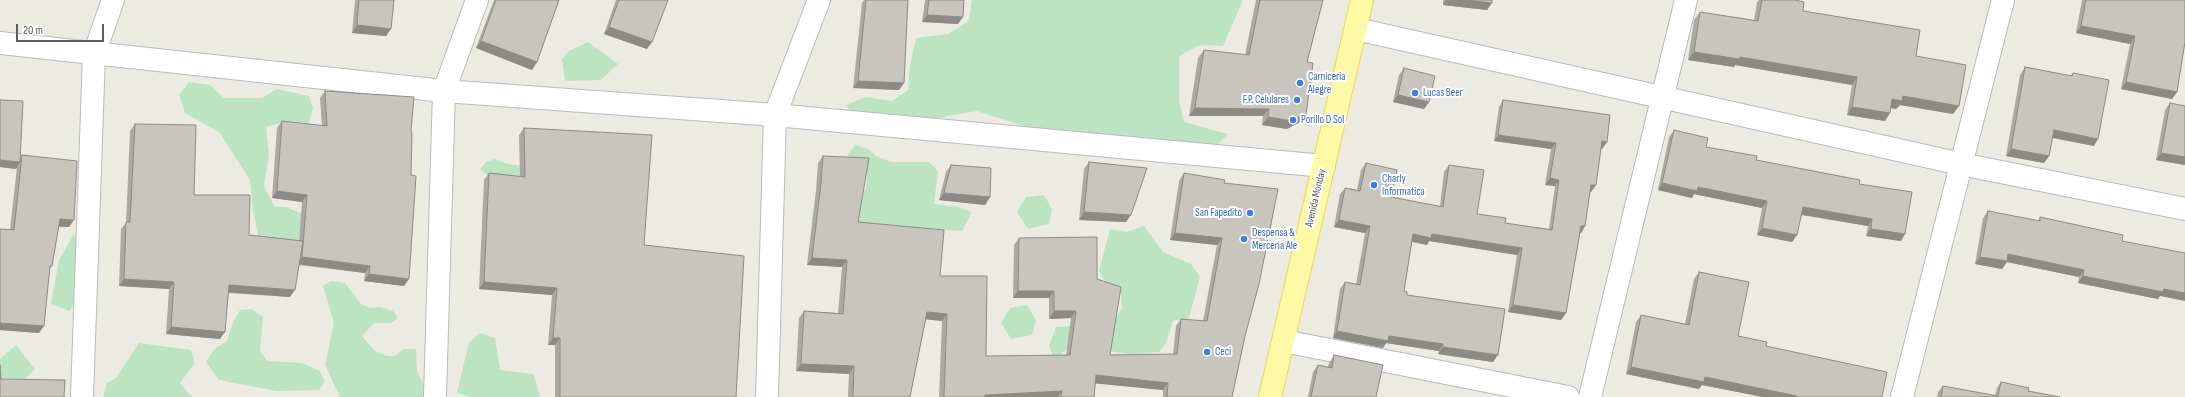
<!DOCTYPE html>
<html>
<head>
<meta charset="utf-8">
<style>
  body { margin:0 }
  #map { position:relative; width:2185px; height:397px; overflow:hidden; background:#ecebe1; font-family:"Sofia Sans Condensed",sans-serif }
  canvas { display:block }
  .scale { position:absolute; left:16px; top:24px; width:88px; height:18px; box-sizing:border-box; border:2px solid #5a5c62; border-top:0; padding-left:5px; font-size:12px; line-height:14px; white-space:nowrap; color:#5a5c62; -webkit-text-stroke:3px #fff; paint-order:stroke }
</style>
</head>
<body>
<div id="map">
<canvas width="2185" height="397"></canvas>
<div class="scale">20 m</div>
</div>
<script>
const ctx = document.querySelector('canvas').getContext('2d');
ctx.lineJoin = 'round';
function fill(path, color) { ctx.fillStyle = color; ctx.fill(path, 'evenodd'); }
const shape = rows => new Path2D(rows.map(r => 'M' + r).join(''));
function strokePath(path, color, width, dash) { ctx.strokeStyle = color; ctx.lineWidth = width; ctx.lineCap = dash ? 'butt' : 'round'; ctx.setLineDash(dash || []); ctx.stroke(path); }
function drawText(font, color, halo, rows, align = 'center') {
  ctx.font = font + ' "Sofia Sans Condensed",sans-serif'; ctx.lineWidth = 4; ctx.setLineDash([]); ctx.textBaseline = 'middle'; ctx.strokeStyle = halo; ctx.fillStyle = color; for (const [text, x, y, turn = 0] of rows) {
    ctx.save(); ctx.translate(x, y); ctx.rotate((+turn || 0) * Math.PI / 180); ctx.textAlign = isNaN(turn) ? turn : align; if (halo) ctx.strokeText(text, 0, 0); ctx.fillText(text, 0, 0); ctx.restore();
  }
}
fill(shape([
  [972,0,1243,0,1223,46,1200,45,1179,56,1179,101,1184,122,1228,134,1212,150,1033,129,977,111,910,123,856,119,846,105,866,97,892,101,908,90,910,65,916,38,948,34,969,21],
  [588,42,618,64,601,80,565,81,562,59,569,51],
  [189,82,210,85,224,98,262,98,277,89,309,96,313,108,309,123,289,121,266,127,269,155,264,186,275,207,286,207,322,222,311,243,258,236,253,210,250,180,220,133,185,113,179,95],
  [855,145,868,149,876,156,891,162,929,162,938,171,934,204,958,207,972,212,962,231,843,225,811,220,818,197,861,197,866,188,867,175,865,159,847,156],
  [495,159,508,164,524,166,564,184,487,175,480,169,486,162],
  [1044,195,1052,209,1049,224,1028,229,1017,212,1026,197],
  [1144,226,1163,252,1191,264,1200,277,1189,318,1173,321,1166,343,1159,352,1132,354,1071,347,1054,358,1049,346,1056,327,1113,324,1122,308,1121,294,1108,286,1099,271,1110,229,1126,232],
  [74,234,78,244,76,299,70,311,51,304,59,260],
  [331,281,345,283,361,304,370,308,380,307,393,311,398,318,391,323,374,323,362,336,375,351,387,356,395,356,403,349,416,349,417,371,425,387,422,397,340,397,325,365,334,323,323,286],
  [1027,305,1036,320,1032,335,1011,339,1001,323,1010,308],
  [251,309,263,317,260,351,267,361,302,363,320,371,325,382,319,390,276,391,219,380,206,362,214,349,227,341,234,320,240,310],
  [480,333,495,338,500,370,534,374,540,397,471,397,457,393,469,342],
  [139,343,191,350,195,363,180,383,192,397,103,397,107,383,116,378],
  [16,345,35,369,25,379,1,378,0,359]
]), '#bde4c2');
const minor = shape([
  [1356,29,1961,164,2185,209],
  [0,43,444,91,775,115,1324,166],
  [1284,341,1568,397],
  [82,397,94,54,113,0],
  [435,397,444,91,477,0],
  [767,397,775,115,819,0],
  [1590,397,1686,0],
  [1902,397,2003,0]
]);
const major = shape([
  [1270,397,1362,0]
]);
strokePath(minor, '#b9bac0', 24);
strokePath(major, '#eed558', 24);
strokePath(minor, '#fff', 22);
strokePath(major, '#fdf9a5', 22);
fill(shape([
  [355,0,394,0,386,36,352,33],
  [494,0,559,0,537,62,532,70,476,48],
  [616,0,668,0,647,49,604,34],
  [864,0,908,0,904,83,899,90,853,88,862,3],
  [925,0,964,0,958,24,922,22],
  [1256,0,1323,0,1307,62,1306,114,1300,122,1287,129,1262,125,1263,116,1189,116,1198,58,1204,50,1245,55],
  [1443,0,1492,0,1487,10,1443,5],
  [1759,0,1795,0,1803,11,1916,56,1953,114,1900,105,1896,109,1891,108,1885,121,1847,115,1852,85,1735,65,1734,67,1688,60,1694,20,1700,12,1754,20,1757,2],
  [2082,0,2185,0,2177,92,2172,99,2121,89,2130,44,2076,33],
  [2025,67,2070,76,2073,73,2094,146,2052,138,2049,156,2044,163,2006,156,2020,75],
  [1404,68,1429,102,1424,109,1393,102,1399,75],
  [325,91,411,131,404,286,364,281,365,273,299,265,290,297,228,293,220,339,166,334,169,289,119,286,121,229,126,223,130,131,135,124,194,195,249,235,299,241,302,202,272,198,277,128,282,121,322,126,320,98],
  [0,100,21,158,22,155,69,227,59,227,52,266,49,270,39,333,0,330,0,229,10,230,17,167,16,169,0,167],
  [1503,100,1607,142,1602,149,1601,148,1596,185,1591,192,1590,192,1585,226,1581,233,1580,233,1566,313,1561,320,1508,312,1517,255,1429,241,1427,245,1412,242,1404,291,1407,295,1493,362,1438,354,1439,351,1386,343,1383,348,1333,338,1340,289,1345,282,1356,284,1365,233,1334,227,1340,194,1345,188,1357,190,1361,170,1366,163,1391,197,1440,206,1444,172,1449,165,1477,214,1505,223,1549,229,1555,186,1545,185,1551,149,1494,141,1499,107],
  [2170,103,2185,165,2156,160,2165,110],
  [524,128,644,245,736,397,555,397,555,345,548,345,552,295,479,289,484,180,489,173,520,177,519,135],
  [1674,130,1706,147,1756,160,1859,184,1901,241,1866,236,1868,226,1801,215,1797,235,1792,242,1757,235,1762,208,1694,194,1692,198,1658,190,1669,137],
  [823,156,858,222,940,276,986,356,1066,355,1071,318,1049,319,1049,298,1013,298,1014,245,1019,238,1097,279,1110,355,1173,354,1176,326,1181,319,1203,321,1217,245,1170,240,1179,181,1184,173,1224,183,1245,336,1232,397,1163,397,1163,390,1095,383,1094,397,939,397,942,321,926,319,910,397,848,397,849,374,796,371,799,318,804,311,838,313,842,267,807,265,816,190,818,163],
  [1089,162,1126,222,1079,220,1084,169],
  [951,165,990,197,985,205,939,200,946,172],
  [1988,211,2038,221,2040,217,2122,241,2160,296,2158,299,2078,283,2079,277,2007,262,2002,269,1975,264,1983,218],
  [1699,272,1738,336,1766,346,1882,397,1763,397,1702,385,1699,389,1626,374,1636,322,1641,315,1685,324,1694,279],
  [1334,355,1376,397,1308,397,1313,372,1318,365,1328,367,1329,363],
  [2001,382,2028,391,2060,397,1937,397,1938,392,1943,386,1995,396,1997,388]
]), '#aca9a3');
fill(shape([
  [1446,0,1465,0,1492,3,1487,10,1443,5],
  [927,15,963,17,958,24,922,22],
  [357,25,391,29,386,36,352,33],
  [2081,26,2135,36,2130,44,2076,33],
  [609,27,652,42,647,49,604,34],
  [481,41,537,62,532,70,476,48],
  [1694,52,1740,57,1857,77,1852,85,1735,65,1734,67,1688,60],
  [858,81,904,83,899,90,853,88],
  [2126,82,2177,92,2172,99,2121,89],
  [1398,95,1429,102,1424,109,1393,102],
  [1903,96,1959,106,1953,114,1900,105,1896,109,1887,107,1892,99],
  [1852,107,1890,113,1885,121,1847,115],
  [1195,108,1269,109,1263,116,1189,116],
  [1306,114,1300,122,1287,129,1262,125,1268,117],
  [2054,130,2098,139,2094,146,2049,137],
  [1498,135,1556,143,1551,149,1494,141],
  [1602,141,1607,142,1602,149,1598,148],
  [2011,149,2049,156,2044,163,2006,156],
  [2161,153,2185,157,2185,165,2156,160],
  [0,160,20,162,16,169,0,167],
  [1550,178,1559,180,1555,186,1545,185],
  [1662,183,1698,187,1767,201,1762,208,1694,194,1692,198,1658,190],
  [1591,185,1596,185,1591,192,1587,191],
  [277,191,307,195,302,202,272,198],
  [944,193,990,197,985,205,939,200],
  [1803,207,1872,219,1868,226,1798,214],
  [1084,212,1131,215,1126,222,1079,220],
  [60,219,74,220,69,227,55,226],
  [1339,220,1370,226,1365,233,1334,227],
  [1581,226,1585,226,1581,233,1577,232],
  [1762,228,1797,235,1792,242,1757,235],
  [1871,229,1905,234,1901,241,1866,236],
  [1175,233,1222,238,1217,245,1170,240],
  [1413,234,1432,234,1522,248,1517,255,1429,241,1427,245,1409,241],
  [2008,254,2084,270,2079,277,2007,262,2002,269,1975,264,1980,257],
  [302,257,370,266,365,273,297,264],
  [812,258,847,260,842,267,807,265],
  [369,274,409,279,404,286,364,281],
  [2083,276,2164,289,2185,293,2185,301,2160,296,2158,299,2078,283],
  [124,279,174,282,169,289,119,286],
  [484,282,557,288,552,295,479,289],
  [229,285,295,290,290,297,224,292],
  [1018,291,1054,291,1049,298,1013,298],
  [1513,305,1566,313,1561,320,1508,312],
  [1054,311,1076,311,1071,318,1049,319],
  [927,312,947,314,942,321,922,319],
  [0,323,44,326,39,333,0,330],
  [171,327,225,332,220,339,166,334],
  [1337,331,1389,336,1443,344,1439,351,1386,343,1383,348,1333,338],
  [553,338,560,338,555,345,548,345],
  [1443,347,1498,355,1493,362,1438,354],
  [801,364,854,366,849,374,796,371],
  [1631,367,1705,377,1797,396,1796,397,1763,397,1702,385,1699,389,1626,374],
  [1096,375,1168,383,1163,390,1091,383],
  [1062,391,1058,397,984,397,985,395]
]), '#8c8a85');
const building = shape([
  [359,0,394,0,391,29,357,25,359,0],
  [496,0,559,0,537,62,481,41,496,0],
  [619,0,668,0,652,42,609,27,619,0],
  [866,0,908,0,904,83,858,81,866,0],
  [929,0,964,0,963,17,927,15,929,0],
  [1260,0,1323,0,1307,62,1313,63,1306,114,1292,121,1268,117,1269,109,1195,108,1204,50,1249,55,1260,0],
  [1465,0,1492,0,1492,3,1465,0],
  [1762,0,1795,0,1804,2,1803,11,1920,30,1916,56,1966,65,1959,106,1903,96,1902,101,1892,99,1890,113,1852,107,1857,77,1740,57,1739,59,1694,52,1700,12,1758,21,1762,0],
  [2086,0,2185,0,2185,42,2177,92,2126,82,2135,36,2081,26,2086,0],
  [2025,67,2072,76,2073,73,2109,80,2098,139,2054,130,2049,156,2011,149,2025,67],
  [1404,68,1435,76,1429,102,1398,95,1404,68],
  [325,91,414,97,411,131,412,132,411,175,416,176,409,279,369,274,370,266,302,257,307,195,277,191,282,121,327,126,325,91],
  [0,100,23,101,20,162,0,160,0,100],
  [1503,100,1610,115,1607,142,1602,141,1596,185,1591,185,1585,226,1581,226,1566,313,1513,305,1522,248,1432,234,1431,238,1413,234,1404,291,1407,292,1407,295,1505,309,1498,355,1443,347,1443,344,1389,336,1388,341,1337,331,1345,282,1360,285,1370,226,1339,220,1345,188,1360,191,1366,163,1397,170,1391,197,1443,207,1449,165,1484,170,1477,214,1506,218,1505,223,1552,230,1559,180,1550,178,1556,143,1498,135,1503,100],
  [2170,103,2185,106,2185,157,2161,153,2170,103],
  [135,124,196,125,194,195,250,195,249,235,303,241,295,290,229,285,225,332,171,327,174,282,124,279,126,222,130,222,135,124],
  [524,128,652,135,644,245,744,256,736,397,560,397,560,338,553,338,557,288,484,282,489,173,525,177,524,128],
  [1674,130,1708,138,1706,147,1757,156,1756,160,1860,180,1859,184,1912,192,1905,234,1871,229,1872,219,1803,207,1797,235,1762,228,1767,201,1698,187,1697,191,1662,183,1674,130],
  [22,155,77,161,74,220,60,219,52,266,50,266,44,326,0,323,0,229,14,230,22,155],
  [823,156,869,158,858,222,944,230,940,276,987,276,986,356,1070,355,1076,311,1054,311,1054,291,1018,291,1019,238,1097,237,1097,279,1121,287,1110,355,1177,354,1181,319,1207,321,1222,238,1175,233,1184,173,1225,180,1224,183,1278,189,1259,284,1245,336,1232,397,1167,397,1168,383,1096,375,1094,397,1061,397,1062,391,985,395,985,397,944,397,947,314,927,312,910,397,853,397,854,366,801,364,804,311,843,314,847,260,812,258,821,183,823,156],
  [1089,162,1147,168,1131,215,1084,212,1089,162],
  [951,165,991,168,990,197,944,193,951,165],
  [1988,211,2040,221,2040,217,2123,235,2122,241,2185,253,2185,293,2164,289,2163,292,2083,276,2084,270,2008,254,2007,261,1980,257,1988,211],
  [1699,272,1749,282,1738,336,1767,342,1766,346,1887,372,1882,397,1796,397,1797,396,1705,377,1704,382,1631,367,1641,315,1689,325,1699,272],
  [1334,355,1383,365,1376,397,1311,397,1318,365,1332,368,1334,355],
  [0,365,1,379,65,380,64,397,0,397,0,365],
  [2001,382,2029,388,2028,391,2060,397,1941,397,1943,386,1998,396,2001,382]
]);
fill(building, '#c8c5be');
strokePath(building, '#8c8a85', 1);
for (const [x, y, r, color] of [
  [1300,83,4,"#3f7fe0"],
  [1415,93,4,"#3f7fe0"],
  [1297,100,4,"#3f7fe0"],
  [1293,120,4,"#3f7fe0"],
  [1374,185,4,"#3f7fe0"],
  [1250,213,4,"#3f7fe0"],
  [1244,239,4,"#3f7fe0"],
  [1207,352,4,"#3f7fe0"]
]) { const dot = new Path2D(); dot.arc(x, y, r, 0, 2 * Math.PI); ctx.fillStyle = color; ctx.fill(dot); strokePath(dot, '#fff', 1.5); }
drawText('11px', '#366cbe', '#fff', [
  ["Carniceria",1308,77],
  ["Alegre",1308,90],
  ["Lucas Beer",1423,93],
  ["F.P. Celulares",1289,100,"right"],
  ["Porillo D Sol",1301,120],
  ["Charly",1382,179],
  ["Informatica",1382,192],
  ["San Fapedito",1242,213,"right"],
  ["Despensa &",1252,233],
  ["Merceria Ale",1252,246],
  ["Ceci",1215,352]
], 'left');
drawText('11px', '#5a5c62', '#fff', [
  ["Avenida Monday",1316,198,-77]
]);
</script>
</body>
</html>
